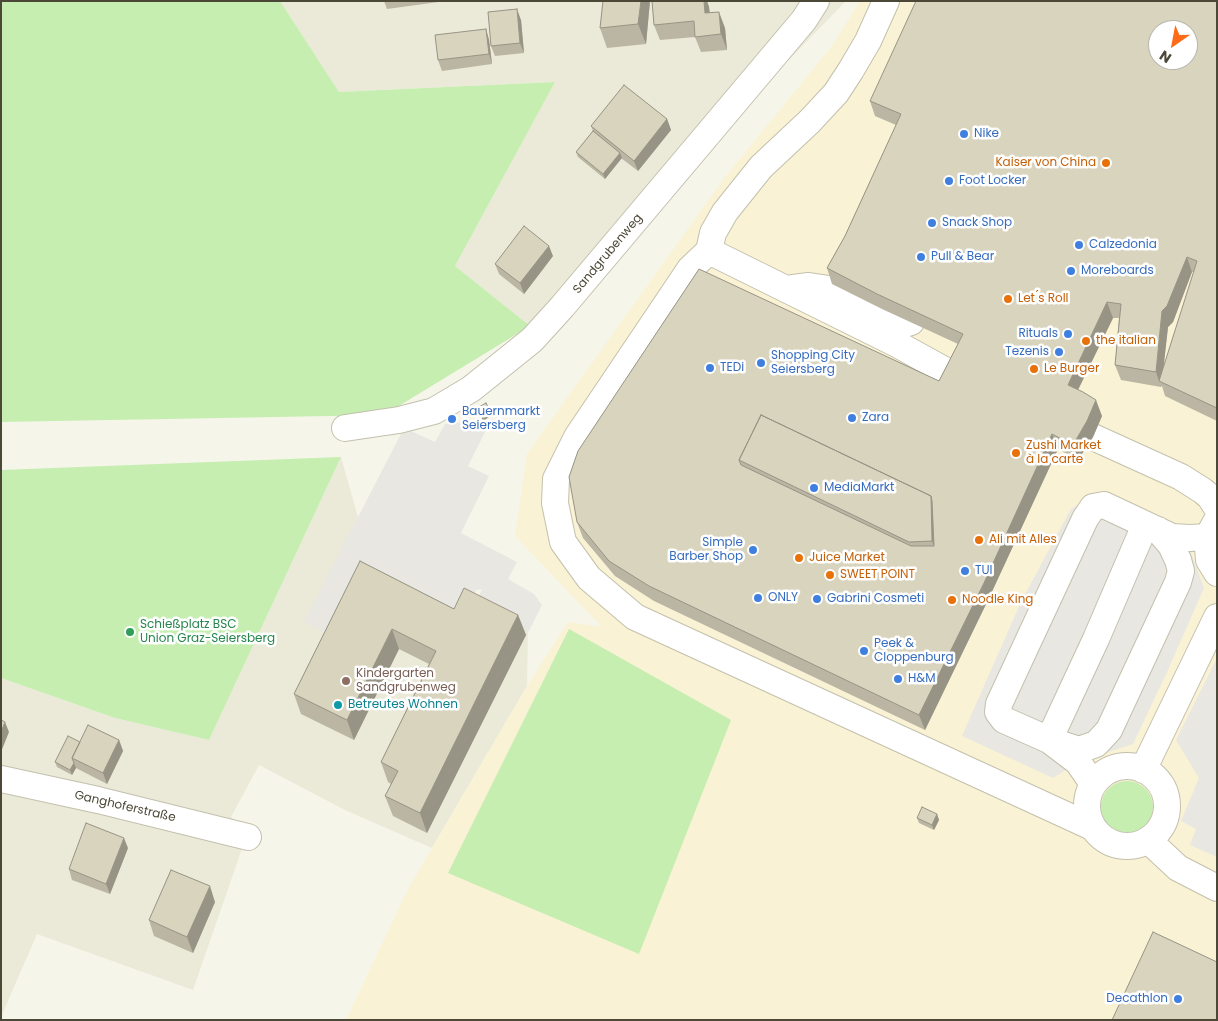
<!DOCTYPE html>
<html>
<head>
<meta charset="utf-8">
<style>
  body { margin:0 }
  #map { position:relative; width:1218px; height:1021px; overflow:hidden; background:#f6f5ea; font-family:Poppins,sans-serif }
  canvas { display:block }
  .frame { position:absolute; inset:0; border:2px solid #4c4837; pointer-events:none }
  .north { position:absolute; left:1148px; top:20px; width:50px; height:50px; box-sizing:border-box; background:#fff; border:1px solid #b7b6af; border-radius:50%; rotate:213deg; font-size:14px; font-weight:700; line-height:20px; text-align:center; color:#4c4837 }
  .north::after { content:''; display:block; margin:auto; width:18px; height:22px; background:#ff6c19; clip-path:polygon(50% 0,100% 100%,50% 72%,0 100%) }
</style>
</head>
<body>
<div id="map">
<canvas width="1218" height="1021"></canvas>
<div class="frame"></div>
<div class="north">N</div>
</div>
<script>
const ctx = document.querySelector('canvas').getContext('2d');
ctx.lineJoin = 'round';
function fill(path, color) { ctx.fillStyle = color; ctx.fill(path, 'evenodd'); }
const shape = rows => new Path2D(rows.map(r => 'M' + r).join(''));
function strokePath(path, color, width, dash) { ctx.strokeStyle = color; ctx.lineWidth = width; ctx.lineCap = dash ? 'butt' : 'round'; ctx.setLineDash(dash || []); ctx.stroke(path); }
function drawText(font, color, halo, rows, align = 'center') {
  ctx.font = font + ' Poppins,sans-serif'; ctx.lineWidth = 5; ctx.setLineDash([]); ctx.textBaseline = 'middle'; ctx.strokeStyle = halo; ctx.fillStyle = color; for (const [text, x, y, turn = 0] of rows) {
    ctx.save(); ctx.translate(x, y); ctx.rotate((+turn || 0) * Math.PI / 180); ctx.textAlign = isNaN(turn) ? turn : align; if (halo) ctx.strokeText(text, 0, 0); ctx.fillText(text, 0, 0); ctx.restore();
  }
}
fill(shape([
  [280,1,846,1,530,326,455,266,555,82,339,92],
  [341,457,363,535,528,623,527,686,432,848,345,810,259,765,231,817,246,837,193,990,37,934,1,1017,1,678,115,718,209,740]
]), '#ebe9d8');
fill(shape([
  [860,1,1217,1,1217,1020,346,1020,408,889,527,686,568,622,602,627,515,536,527,454,725,177,831,47],
  [1158,30,1188,30,1188,60,1158,60]
]), '#f9f2d5');
fill(shape([
  [1,1,280,1,339,92,555,82,455,266,530,326,384,415,1,422],
  [341,457,209,740,115,718,1,678,1,470],
  [569,629,731,720,639,954,448,873],
  '1101 807a26 26 0 1 1 52 0a26 26 0 1 1-52 0Z'
]), '#c5eeb0');
fill(shape([
  [471,421,486,430,468,466,489,476,461,533,517,562,508,579,534,594,542,605,529,631,475,604,482,589,476,590,458,627,327,634,304,622,404,428,435,442,445,424],
  [1091,496,1190,550,1204,588,1167,672,1133,744,1078,762,1053,778,962,736,1021,602,1071,509],
  [1217,658,1217,857,1190,845,1196,829,1181,821,1199,778,1176,740]
]), '#e8e7e2');
const minor = shape([
  [886,1,868,41,851,70,836,93,810,121,761,167,725,212,713,233,709,251,690,269,577,437,556,479,555,503,563,542,589,578,635,617,1092,827],
  [709,251,897,344,955,376],
  [793,288,809,286,829,289,893,321,905,324,911,322],
  [345,428,399,420,434,411,471,389,532,340,562,307,713,128,804,20,816,1],
  [1093,437,1181,477,1203,491,1210,497,1217,508],
  [1216,522,1212,529,1208,547,1209,560,1217,573],
  [1145,525,1096,639,1049,740,1079,750,1096,744,1109,730,1178,582,1181,571,1178,560,1171,545,1158,530],
  '1087 806a40 40 0 1 1 80 0a40 40 0 1 1-80 0Z',
  [1143,770,1217,617],
  [1,779,98,800,248,837],
  [1093,784,1078,762,1049,740,1004,720,998,712,999,704,1085,519,1093,507,1104,505,1172,537,1189,538,1210,537],
  [1148,840,1178,868,1217,888]
]);
strokePath(minor, '#c3c0ac', 28);
strokePath(minor, '#fff', 26);
fill(shape([
  [384,1,446,1,387,9],
  [603,1,650,1,646,44,607,48,600,28],
  [652,1,707,1,709,7,710,13,725,28,727,50,701,52,695,37,660,40,654,25],
  [1217,1,1217,421,1165,396,1162,386,1161,387,1121,380,1115,365,1119,318,1113,318,1078,390,1102,416,1093,437,1078,460,1058,449,989,598,925,730,654,601,615,576,583,538,577,522,939,381,958,344,882,309,832,284,827,268,845,236,896,125,875,116,870,101],
  [1192,272,1194,272,1163,368,1168,327,1173,322],
  [521,20,524,53,495,56,491,46],
  [486,29,489,40,492,64,442,71,438,60],
  [667,119,671,130,638,171,621,158,605,179,578,157,576,152,593,131,591,126],
  [553,256,524,294,499,274,495,264],
  [360,561,454,609,518,615,526,635,427,833,393,816,385,796,391,784,388,782,381,762,429,664,399,649,354,740,301,714,294,694],
  [119,740,123,751,107,784,76,768,72,775,57,767,55,762,80,742],
  [937,814,939,820,934,830,919,823,917,818],
  [128,848,110,894,72,880,69,869],
  [215,902,193,953,154,936,149,920]
]), '#bbb6a3');
fill(shape([
  [641,1,650,1,646,44,638,24],
  [704,1,707,1,709,7,711,29,705,13],
  [517,9,521,20,524,53,520,43],
  [719,12,725,28,727,50,721,34],
  [486,29,489,40,492,64,489,54],
  [667,119,671,130,638,171,634,161],
  [620,153,622,158,605,179,603,174],
  [549,246,553,256,524,294,520,283],
  [1187,257,1192,272,1173,322,1168,327,1162,382,1159,381,1161,387,1156,372,1162,311],
  [1107,302,1113,318,1073,400,1068,385],
  [1096,400,1102,416,1093,437,1078,460,1073,445],
  [490,410,492,415,483,421,481,416],
  [1052,434,1058,449,989,598,925,730,919,715],
  [931,496,938,516,939,561,932,541],
  [518,615,526,635,427,833,420,813],
  [392,629,399,649,354,740,347,720],
  [5,722,9,732,1,752,1,732],
  [119,740,123,751,107,784,103,773],
  [74,763,76,768,72,775,70,770],
  [937,814,939,820,934,830,932,825],
  [124,838,128,848,110,894,106,884],
  [210,886,215,902,193,953,187,937]
]), '#989485');
const building = shape([
  [603,1,641,1,638,24,600,28,603,1],
  [652,1,704,1,705,13,719,12,721,34,695,37,694,21,654,25,652,1],
  [916,1,1217,1,1217,408,1159,381,1197,261,1187,257,1167,306,1162,311,1156,372,1115,365,1121,304,1107,302,1068,385,1083,392,1096,400,1087,421,1073,445,1052,434,984,583,919,715,649,586,609,561,577,522,569,477,578,451,699,269,939,381,963,334,877,294,827,268,845,236,901,114,870,101,916,1],
  [1158,30,1188,30,1188,60,1158,60,1158,30],
  [761,415,931,496,932,501,934,546,911,546,741,465,739,460,761,415],
  [517,9,520,43,491,46,488,12,517,9],
  [486,29,489,54,438,60,435,35,486,29],
  [624,85,667,119,634,161,591,126,624,85],
  [593,131,620,153,603,174,576,152,593,131],
  [524,226,549,246,520,283,495,264,524,226],
  [486,403,490,410,481,416,477,408,486,403],
  [761,415,931,496,932,541,909,542,739,460,761,415],
  [360,561,454,609,464,588,518,615,420,813,385,796,398,771,381,762,436,651,392,629,347,720,294,694,360,561],
  [1,720,5,722,1,732,1,720],
  [88,725,119,740,103,773,72,758,88,725],
  [68,736,80,742,72,758,74,763,70,770,55,762,68,736],
  [922,807,937,814,932,825,917,818,922,807],
  [86,823,124,838,106,884,69,869,86,823],
  [171,870,210,886,187,937,149,920,171,870],
  [1153,932,1217,962,1217,1020,1112,1020,1153,932]
]);
fill(building, '#d9d4be');
strokePath(building, '#989485', 1);
for (const [x, y, r, color] of [
  [964,134,5,"#3f7fe0"],
  [1106,163,5,"#e8710a"],
  [949,181,5,"#3f7fe0"],
  [932,223,5,"#3f7fe0"],
  [1079,245,5,"#3f7fe0"],
  [921,257,5,"#3f7fe0"],
  [1071,271,5,"#3f7fe0"],
  [1008,299,5,"#e8710a"],
  [1068,334,5,"#3f7fe0"],
  [1086,341,5,"#e8710a"],
  [1059,352,5,"#3f7fe0"],
  [761,363,5,"#3f7fe0"],
  [710,368,5,"#3f7fe0"],
  [1034,369,5,"#e8710a"],
  [852,418,5,"#3f7fe0"],
  [452,419,5,"#3f7fe0"],
  [1016,453,5,"#e8710a"],
  [814,488,5,"#3f7fe0"],
  [979,540,5,"#e8710a"],
  [753,550,5,"#3f7fe0"],
  [799,558,5,"#e8710a"],
  [965,571,5,"#3f7fe0"],
  [830,575,5,"#e8710a"],
  [758,598,5,"#3f7fe0"],
  [817,599,5,"#3f7fe0"],
  [952,600,5,"#e8710a"],
  [130,632,5,"#2e9e5b"],
  [864,651,5,"#3f7fe0"],
  [898,679,5,"#3f7fe0"],
  [346,681,5,"#8d6e63"],
  [338,705,5,"#0f9aa8"],
  [1178,999,5,"#3f7fe0"]
]) { const dot = new Path2D(); dot.arc(x, y, r, 0, 2 * Math.PI); ctx.fillStyle = color; ctx.fill(dot); strokePath(dot, '#fff', 2); }
drawText('12px', '#366cbe', '#fff', [
  ["Nike",974,134],
  ["Foot Locker",959,181],
  ["Snack Shop",942,223],
  ["Calzedonia",1089,245],
  ["Pull & Bear",931,257],
  ["Moreboards",1081,271],
  ["Rituals",1058,334,"right"],
  ["Tezenis",1049,352,"right"],
  ["Shopping City",771,356],
  ["Seiersberg",771,370],
  ["TEDi",720,368],
  ["Bauernmarkt",462,412],
  ["Seiersberg",462,426],
  ["Zara",862,418],
  ["MediaMarkt",824,488],
  ["Simple",743,543,"right"],
  ["Barber Shop",743,557,"right"],
  ["TUI",975,571],
  ["ONLY",768,598],
  ["Gabrini Cosmeti",827,599],
  ["Peek &",874,644],
  ["Cloppenburg",874,658],
  ["H&M",908,679],
  ["Decathlon",1168,999,"right"]
], 'left');
drawText('12px', '#c56008', '#fff', [
  ["Kaiser von China",1096,163,"right"],
  ["Let ́s Roll",1018,299],
  ["the italian",1096,341],
  ["Le Burger",1044,369],
  ["Zushi Market",1026,446],
  ["à la carte",1026,460],
  ["Ali mit Alles",989,540],
  ["Juice Market",809,558],
  ["SWEET POINT",840,575],
  ["Noodle King",962,600]
], 'left');
drawText('12px', '#4c4837', '#fff', [
  ["Sandgrubenweg",608,254,-50],
  ["Ganghoferstraße",125,807,13]
]);
drawText('12px', '#27864d', '#fff', [
  ["Schießplatz BSC",140,625],
  ["Union Graz-Seiersberg",140,639]
], 'left');
drawText('12px', '#785e54', '#fff', [
  ["Kindergarten",356,674],
  ["Sandgrubenweg",356,688]
], 'left');
drawText('12px', '#0d838f', '#fff', [
  ["Betreutes Wohnen",348,705]
], 'left');
</script>
</body>
</html>
